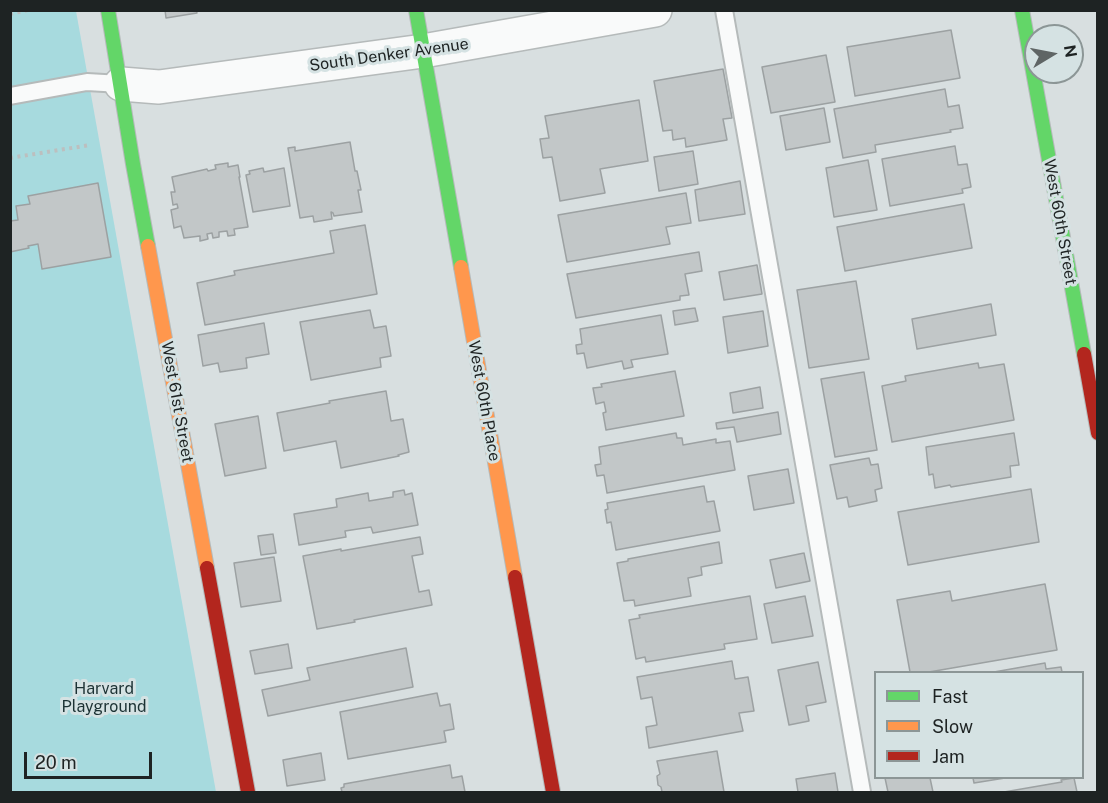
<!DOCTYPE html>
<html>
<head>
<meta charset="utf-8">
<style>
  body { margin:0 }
  #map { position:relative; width:1108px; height:803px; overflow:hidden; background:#d8dfe0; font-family:"Public Sans",sans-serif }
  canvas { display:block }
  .frame { position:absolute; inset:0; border:12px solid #1e2323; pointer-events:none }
  .legend { position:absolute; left:874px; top:671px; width:210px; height:108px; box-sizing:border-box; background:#d5e2e3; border:2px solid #8c9696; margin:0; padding:8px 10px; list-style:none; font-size:18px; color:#1e2323 }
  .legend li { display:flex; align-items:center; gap:12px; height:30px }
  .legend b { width:30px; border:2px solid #8c9696 }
  .north { position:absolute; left:1024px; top:24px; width:60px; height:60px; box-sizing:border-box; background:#d5e2e3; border:2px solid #8c9696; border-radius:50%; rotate:80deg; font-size:16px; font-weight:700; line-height:24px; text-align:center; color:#1e2323 }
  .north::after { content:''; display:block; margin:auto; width:21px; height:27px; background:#5f6565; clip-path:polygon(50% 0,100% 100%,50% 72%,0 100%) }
  .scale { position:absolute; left:24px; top:752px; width:128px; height:27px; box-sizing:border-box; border:3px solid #1e2323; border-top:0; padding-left:8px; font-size:18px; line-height:21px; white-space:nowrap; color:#1e2323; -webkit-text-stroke:4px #d5e2e3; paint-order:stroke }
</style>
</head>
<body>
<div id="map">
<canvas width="1108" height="803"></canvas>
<div class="frame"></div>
<ul class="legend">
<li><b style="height:8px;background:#63d668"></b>Fast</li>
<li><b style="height:8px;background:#ff974d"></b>Slow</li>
<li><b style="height:8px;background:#b3261e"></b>Jam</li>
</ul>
<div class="north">N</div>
<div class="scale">20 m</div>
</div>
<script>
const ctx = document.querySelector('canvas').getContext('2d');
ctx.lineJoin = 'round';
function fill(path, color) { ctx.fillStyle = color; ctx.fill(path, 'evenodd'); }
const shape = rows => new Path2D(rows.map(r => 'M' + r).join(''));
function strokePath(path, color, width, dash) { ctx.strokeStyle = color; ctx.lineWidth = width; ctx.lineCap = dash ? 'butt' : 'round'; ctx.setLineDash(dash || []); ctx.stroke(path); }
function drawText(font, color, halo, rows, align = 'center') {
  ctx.font = font + ' "Public Sans",sans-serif'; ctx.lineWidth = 6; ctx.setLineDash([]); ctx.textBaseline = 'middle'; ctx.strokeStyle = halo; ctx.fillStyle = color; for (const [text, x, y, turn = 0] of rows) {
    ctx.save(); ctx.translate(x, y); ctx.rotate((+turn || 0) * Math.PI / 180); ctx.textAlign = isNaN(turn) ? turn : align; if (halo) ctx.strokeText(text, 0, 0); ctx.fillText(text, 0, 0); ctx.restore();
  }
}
fill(shape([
  [10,11,76,11,216,792,11,792]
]), '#a7dade');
const building = shape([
  [165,10,196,10,197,13,166,18,165,10],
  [951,30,960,78,855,96,847,47,951,30],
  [826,55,835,102,771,113,762,67,826,55],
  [723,69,732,118,723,119,727,140,686,147,685,138,673,140,672,130,663,131,654,81,723,69],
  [945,89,948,107,959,105,963,128,950,130,951,132,875,145,876,152,843,158,834,109,945,89],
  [639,100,648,161,600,169,605,193,560,201,552,157,543,158,540,139,549,138,545,116,639,100],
  [824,108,830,142,786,150,780,116,824,108],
  [350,142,355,171,357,171,361,190,358,190,362,212,334,216,333,213,331,212,332,219,314,222,313,216,300,218,288,148,295,147,295,151,350,142],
  [955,146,958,165,967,164,971,187,962,189,963,193,890,206,882,159,955,146],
  [693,151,698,184,659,191,654,157,693,151],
  [868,160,877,210,834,217,826,168,868,160],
  [228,163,228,167,238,165,240,177,239,177,248,227,234,229,235,235,228,236,227,231,219,232,219,237,213,238,212,233,207,234,208,239,200,241,200,236,184,238,181,226,174,228,171,210,178,208,177,204,173,205,171,192,175,192,172,177,207,169,208,171,216,169,215,165,228,163],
  [263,168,264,172,284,168,290,206,253,212,246,175,250,174,249,171,263,168],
  [740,181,745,214,699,221,695,190,740,181],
  [98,183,111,257,42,269,38,244,28,246,29,248,10,252,10,221,18,220,16,206,30,204,28,196,98,183],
  [686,193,691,223,666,227,670,244,567,262,558,215,686,193],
  [964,204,972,248,845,271,837,227,964,204],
  [365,225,377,294,205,325,197,283,235,275,234,271,334,253,330,231,365,225],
  [699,252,702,271,685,274,689,295,680,296,680,300,576,318,567,274,699,252],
  [757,265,762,294,724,300,719,272,757,265],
  [856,281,869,359,809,368,797,290,856,281],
  [991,304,996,335,917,349,912,319,991,304],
  [695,308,698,321,675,325,673,311,695,308],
  [370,310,374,328,386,326,391,356,380,358,381,367,311,380,300,322,370,310],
  [763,311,768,346,728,353,723,317,763,311],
  [661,315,668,354,631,360,633,367,624,369,622,361,587,368,584,353,577,354,576,345,582,344,580,329,661,315],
  [264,323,269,354,246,358,247,368,220,372,218,363,203,366,198,335,264,323],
  [978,363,979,368,1004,364,1014,420,892,442,882,386,906,381,905,376,978,363],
  [675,371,684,416,606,430,603,413,606,412,604,402,596,404,593,388,602,387,601,384,675,371],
  [864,372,877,450,835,457,821,379,864,372],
  [760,387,763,408,733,413,730,393,760,387],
  [386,391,391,421,403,419,409,452,398,455,399,456,341,468,336,441,284,451,277,413,330,403,329,401,386,391],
  [778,412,781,434,737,442,734,427,717,429,716,423,778,412],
  [258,416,266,468,225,476,215,424,258,416],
  [676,433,677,438,682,438,683,445,716,439,716,443,730,441,735,470,607,493,604,475,597,476,595,465,601,464,599,447,676,433],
  [1014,433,1019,465,1010,466,1011,477,951,487,950,485,935,488,933,474,929,475,926,447,1014,433],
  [869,458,871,465,878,464,882,488,875,490,877,501,849,507,847,497,837,499,830,465,869,458],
  [788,469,794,503,754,510,748,476,788,469],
  [704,486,707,502,714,501,720,531,616,550,611,522,607,523,605,510,608,509,607,503,704,486],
  [1031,489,1039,542,908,565,898,512,1031,489],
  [404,490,405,495,412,493,418,525,373,533,371,527,345,531,346,537,299,545,294,514,337,507,336,499,368,493,369,501,393,497,393,492,404,490],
  [273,534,276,553,261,555,258,536,273,534],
  [420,537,423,554,412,556,419,592,429,590,432,605,354,620,355,622,317,629,303,556,341,549,341,551,420,537],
  [719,542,722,563,701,567,702,575,688,578,691,596,635,606,634,600,624,601,617,563,628,561,628,559,719,542],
  [804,553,810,581,776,588,770,560,804,553],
  [274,557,281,601,241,607,234,563,274,557],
  [1045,584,1057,650,929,672,910,672,897,600,950,591,952,601,1045,584],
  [750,596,757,639,724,644,725,649,646,662,645,657,636,659,629,620,640,618,639,615,750,596],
  [805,596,813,636,772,643,764,604,805,596],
  [288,644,292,668,255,674,250,651,288,644],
  [406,648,413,687,268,716,262,690,310,680,307,668,406,648],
  [732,661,735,679,748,677,754,711,739,713,743,731,649,748,646,727,657,725,652,697,641,699,637,677,732,661],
  [818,662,826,702,806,706,809,721,789,725,778,670,818,662],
  [1045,663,1046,669,1061,667,1062,672,994,672,1045,663],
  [437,693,440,706,450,704,454,729,444,731,446,742,348,759,340,712,437,693],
  [717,751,724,792,662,792,661,787,658,785,657,776,660,774,657,761,717,751],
  [321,753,325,780,287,786,283,760,321,753],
  [450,765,452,778,462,776,465,792,342,792,341,788,344,787,344,784,450,765],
  [835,773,838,792,798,792,796,779,835,773],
  [885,778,930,778,933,792,888,792,885,778],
  [973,778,1005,778,974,783,973,778],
  [1074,778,1077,792,1004,792,1062,782,1061,780,1074,778]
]);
fill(building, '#c2c7c8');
strokePath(building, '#9ca1a2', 1.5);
const lane = shape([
  [724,10,862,792],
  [10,96,87,82,121,84]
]);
const street = shape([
  [121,84,159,87,423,51,655,10]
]);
const fast = shape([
  [108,10,133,164,148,246],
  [416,10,461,267],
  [1022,10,1084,354]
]);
const slow = shape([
  [148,246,207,568],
  [461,267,515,577]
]);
const jam = shape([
  [1084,354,1098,433],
  [207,568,248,792],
  [515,577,553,792]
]);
strokePath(lane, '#b5baba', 20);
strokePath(street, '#b5baba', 36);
strokePath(fast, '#b5baba', 16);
strokePath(slow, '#b5baba', 16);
strokePath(jam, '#b5baba', 16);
strokePath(shape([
  [10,14,28,10],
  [10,158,90,145]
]), '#bcbfbf', 4, [3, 4.5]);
strokePath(lane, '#f9fafa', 16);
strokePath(street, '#f9fafa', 33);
strokePath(fast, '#63d668', 14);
strokePath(slow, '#ff974d', 14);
strokePath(jam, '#b3261e', 14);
drawText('16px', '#1e2323', '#d5e2e3', [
  ["South Denker Avenue",389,55,-8],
  ["West 60th Street",1060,222,80],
  ["West 60th Place",484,401,80],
  ["West 61st Street",177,402,80]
]);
drawText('16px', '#1c3234', '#d5e2e3', [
  ["Harvard",104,689],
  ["Playground",104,707]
]);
</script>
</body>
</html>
